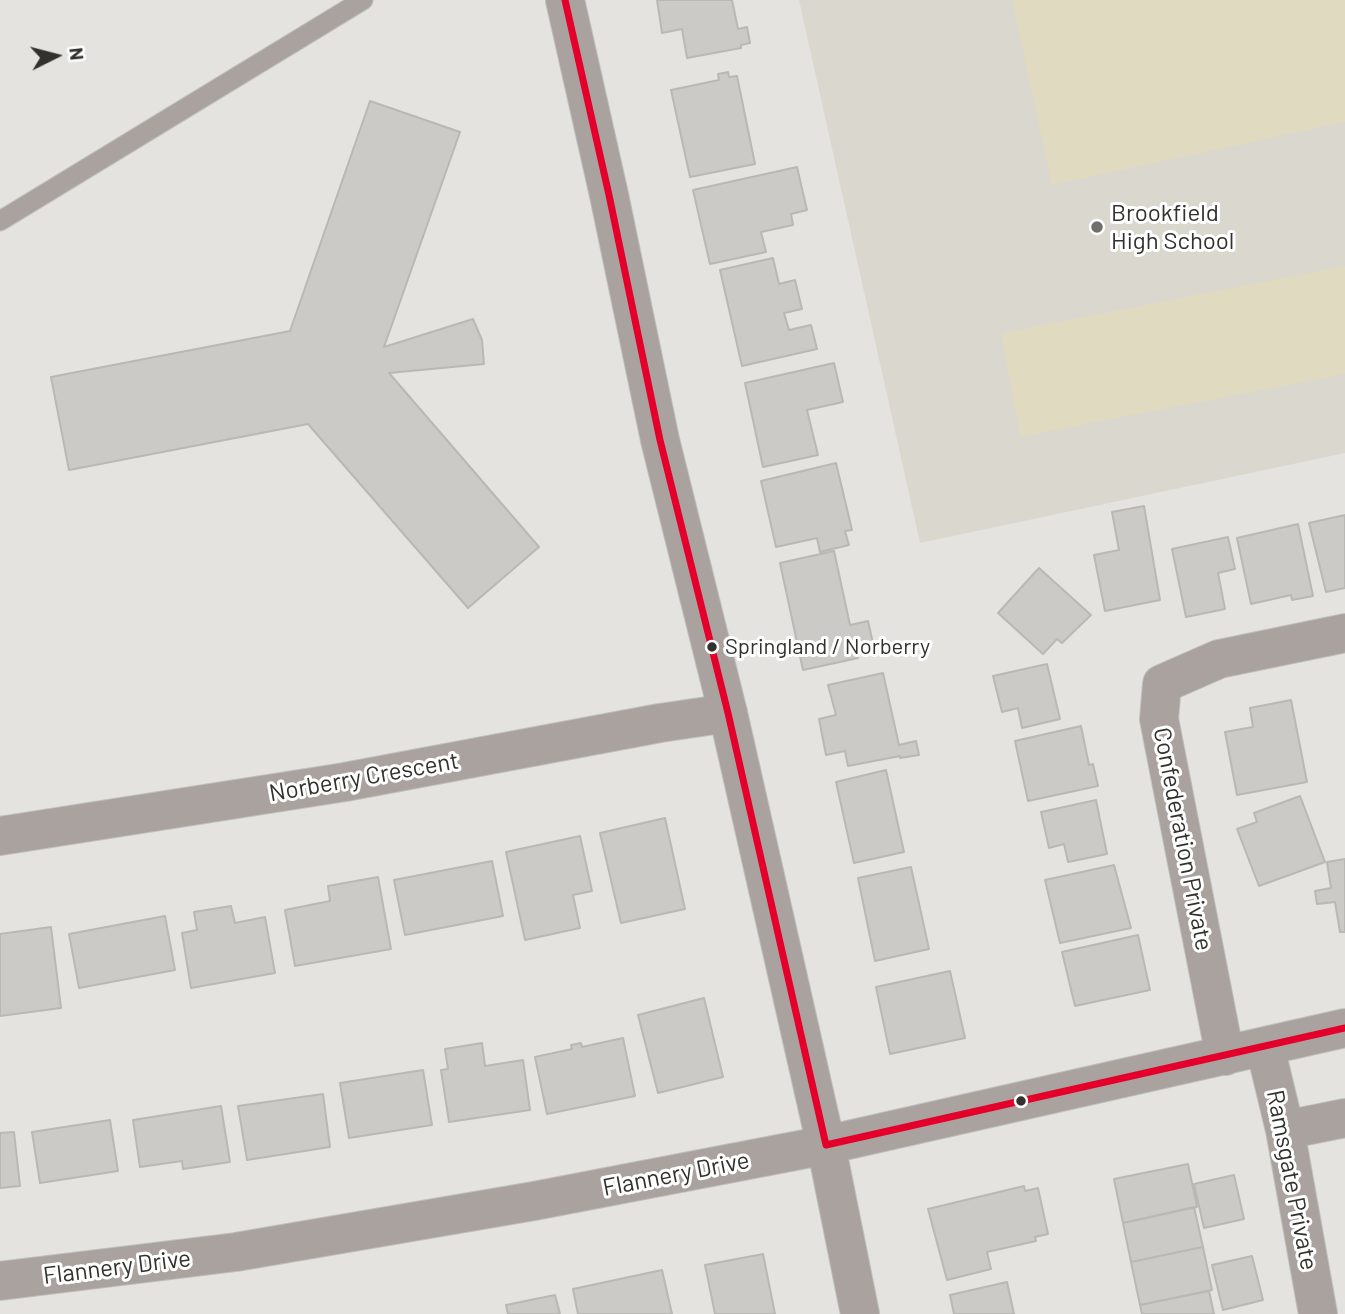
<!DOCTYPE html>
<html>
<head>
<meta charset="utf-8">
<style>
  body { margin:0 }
  #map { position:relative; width:1345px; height:1314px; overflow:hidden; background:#e4e3df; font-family:Barlow,sans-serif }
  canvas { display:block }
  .north { position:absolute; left:21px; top:21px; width:70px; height:70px; -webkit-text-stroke:5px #fff; paint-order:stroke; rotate:84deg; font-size:19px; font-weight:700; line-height:28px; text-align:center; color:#31312e }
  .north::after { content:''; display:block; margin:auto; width:24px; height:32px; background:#31312e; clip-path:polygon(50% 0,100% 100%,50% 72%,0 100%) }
</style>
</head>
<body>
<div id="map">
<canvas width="1345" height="1314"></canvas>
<div class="north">N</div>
</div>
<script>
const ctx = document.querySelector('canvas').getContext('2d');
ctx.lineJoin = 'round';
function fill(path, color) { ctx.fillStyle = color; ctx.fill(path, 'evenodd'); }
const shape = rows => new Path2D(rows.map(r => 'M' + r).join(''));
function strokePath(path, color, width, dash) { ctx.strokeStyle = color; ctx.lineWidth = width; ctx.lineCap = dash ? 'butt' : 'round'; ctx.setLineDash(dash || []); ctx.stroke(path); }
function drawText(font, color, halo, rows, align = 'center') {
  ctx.font = font + ' Barlow,sans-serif'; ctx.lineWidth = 6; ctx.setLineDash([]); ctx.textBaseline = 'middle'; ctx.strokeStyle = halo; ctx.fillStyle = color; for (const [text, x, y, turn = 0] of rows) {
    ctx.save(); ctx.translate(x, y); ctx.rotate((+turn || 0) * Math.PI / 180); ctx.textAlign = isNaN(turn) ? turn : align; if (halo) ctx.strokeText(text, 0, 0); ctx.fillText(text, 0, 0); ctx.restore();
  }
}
fill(shape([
  [799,0,1345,0,1345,453,920,543]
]), '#d9d7ce');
fill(shape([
  [1012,0,1345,0,1345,122,1052,185],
  [1345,266,1345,374,1020,437,1001,333]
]), '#e0dac0');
const building = shape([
  [657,0,732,0,738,29,747,27,750,43,741,45,741,48,687,58,682,29,662,33,657,0],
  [728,72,729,77,737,76,755,164,690,177,671,90,719,80,718,74,728,72],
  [370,101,460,132,384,347,473,319,482,340,484,364,389,373,539,547,468,608,308,424,69,470,51,377,290,331,370,101],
  [797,167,807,210,791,214,793,225,761,232,766,252,710,264,693,190,797,167],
  [773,258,779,284,795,280,802,309,784,313,789,330,811,325,817,349,742,366,720,270,773,258],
  [834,363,843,402,807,410,818,455,763,467,745,383,834,363],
  [836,463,852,530,845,531,849,545,820,552,817,538,776,547,761,481,836,463],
  [1144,506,1160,600,1105,611,1094,555,1119,550,1112,512,1144,506],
  [1345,515,1345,588,1326,592,1309,523,1345,515],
  [1298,524,1313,596,1292,600,1291,595,1251,604,1237,538,1298,524],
  [1228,537,1235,569,1218,573,1225,609,1186,617,1172,549,1228,537],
  [834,551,850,625,868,621,874,648,857,651,858,658,803,670,780,563,834,551],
  [1039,568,1091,615,1062,643,1057,639,1043,654,998,613,1039,568],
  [1047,664,1060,719,1022,728,1018,708,1002,712,993,676,1047,664],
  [883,673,899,745,916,741,919,755,900,758,900,756,848,766,845,751,826,755,819,719,836,715,828,685,883,673],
  [1291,700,1307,782,1237,795,1225,732,1253,727,1250,708,1291,700],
  [1081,726,1089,765,1093,764,1098,786,1028,801,1015,741,1081,726],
  [886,770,904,852,854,863,836,782,886,770],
  [1300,796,1325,862,1259,886,1237,829,1257,822,1254,813,1300,796],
  [1096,800,1107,854,1068,862,1064,844,1049,848,1041,812,1096,800],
  [665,818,685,909,621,923,600,833,665,818],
  [580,836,592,891,573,895,580,928,525,940,506,852,580,836],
  [1345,859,1345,932,1340,932,1335,902,1317,904,1315,891,1331,888,1327,862,1345,859],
  [492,861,503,916,405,935,394,880,492,861],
  [1114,865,1131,928,1060,943,1045,880,1114,865],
  [911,867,929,949,875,961,858,878,911,867],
  [378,877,391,949,295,966,285,910,330,901,328,886,378,877],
  [231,906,235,923,265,917,275,973,191,988,182,933,197,930,194,912,231,906],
  [165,916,175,970,79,988,69,934,165,916],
  [51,927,61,1008,0,1016,0,934,51,927],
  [1138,935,1150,990,1075,1006,1062,952,1138,935],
  [950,971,965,1038,890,1054,876,987,950,971],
  [704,998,723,1077,658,1093,638,1015,704,998],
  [623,1038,635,1096,547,1114,535,1057,572,1049,571,1045,581,1043,582,1047,623,1038],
  [482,1043,485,1066,523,1060,530,1110,449,1122,441,1070,448,1069,445,1049,482,1043],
  [423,1070,432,1125,349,1138,340,1083,423,1070],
  [323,1094,330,1147,247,1160,238,1106,323,1094],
  [221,1106,230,1162,183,1169,182,1161,140,1167,133,1120,221,1106],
  [110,1120,118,1171,40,1183,32,1132,110,1120],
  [14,1132,20,1186,0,1188,0,1133,14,1132],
  [1188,1164,1197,1207,1123,1223,1114,1179,1188,1164],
  [1234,1175,1244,1219,1204,1228,1194,1184,1234,1175],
  [1024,1186,1025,1191,1038,1188,1048,1234,1035,1237,1036,1241,987,1252,991,1269,947,1280,928,1209,1024,1186],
  [1194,1207,1203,1247,1131,1262,1123,1223,1194,1207],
  [1203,1247,1212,1290,1140,1305,1131,1262,1203,1247],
  [763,1254,775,1314,715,1314,705,1265,763,1254],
  [1252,1256,1263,1300,1223,1310,1212,1265,1252,1256],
  [662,1270,672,1314,578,1314,573,1289,662,1270],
  [1007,1282,1014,1314,954,1314,950,1295,1007,1282],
  [1209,1291,1214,1314,1142,1314,1140,1305,1209,1291],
  [555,1295,560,1314,508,1314,506,1305,555,1295]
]);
fill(building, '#cbcac7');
strokePath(building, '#b9b8b5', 2);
const service = shape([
  [0,221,363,0]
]);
const minor = shape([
  [0,836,345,782,660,723,728,713],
  [1265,1047,1285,1130,1318,1314],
  [1225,1056,1159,719,1162,684,1219,659,1345,633],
  [1285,1130,1345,1118],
  [0,1281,236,1252,534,1201,826,1145,860,1314]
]);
const tertiary = shape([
  [565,0,609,195,660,440,728,713,826,1145,1345,1028]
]);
strokePath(service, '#bfbfbc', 21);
strokePath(minor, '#bfbfbc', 40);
strokePath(tertiary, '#bfbfbc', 40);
strokePath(service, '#a9a29f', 19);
strokePath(minor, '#a9a29f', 38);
strokePath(tertiary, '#a9a29f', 38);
strokePath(shape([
  [565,0,609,195,660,440,728,713,826,1145],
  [826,1145,1345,1028]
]), '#e4002b', 7);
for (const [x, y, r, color] of [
  [1097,227,7,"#706f6c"],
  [712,647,6,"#31312e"],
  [1021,1101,6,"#31312e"]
]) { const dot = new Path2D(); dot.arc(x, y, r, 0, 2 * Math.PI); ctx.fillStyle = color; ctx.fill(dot); strokePath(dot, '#fff', 2.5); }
drawText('22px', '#31312e', '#fff', [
  ["Springland / Norberry",725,647]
], 'left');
drawText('24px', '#31312e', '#fff', [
  ["Brookfield",1111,213],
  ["High School",1111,241]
], 'left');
drawText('24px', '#31312e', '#fff', [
  ["Norberry Crescent",364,777,-10],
  ["Confederation Private",1183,839,79],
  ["Flannery Drive",676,1174,-11],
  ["Ramsgate Private",1292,1180,79],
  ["Flannery Drive",117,1267,-7]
]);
</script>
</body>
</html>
